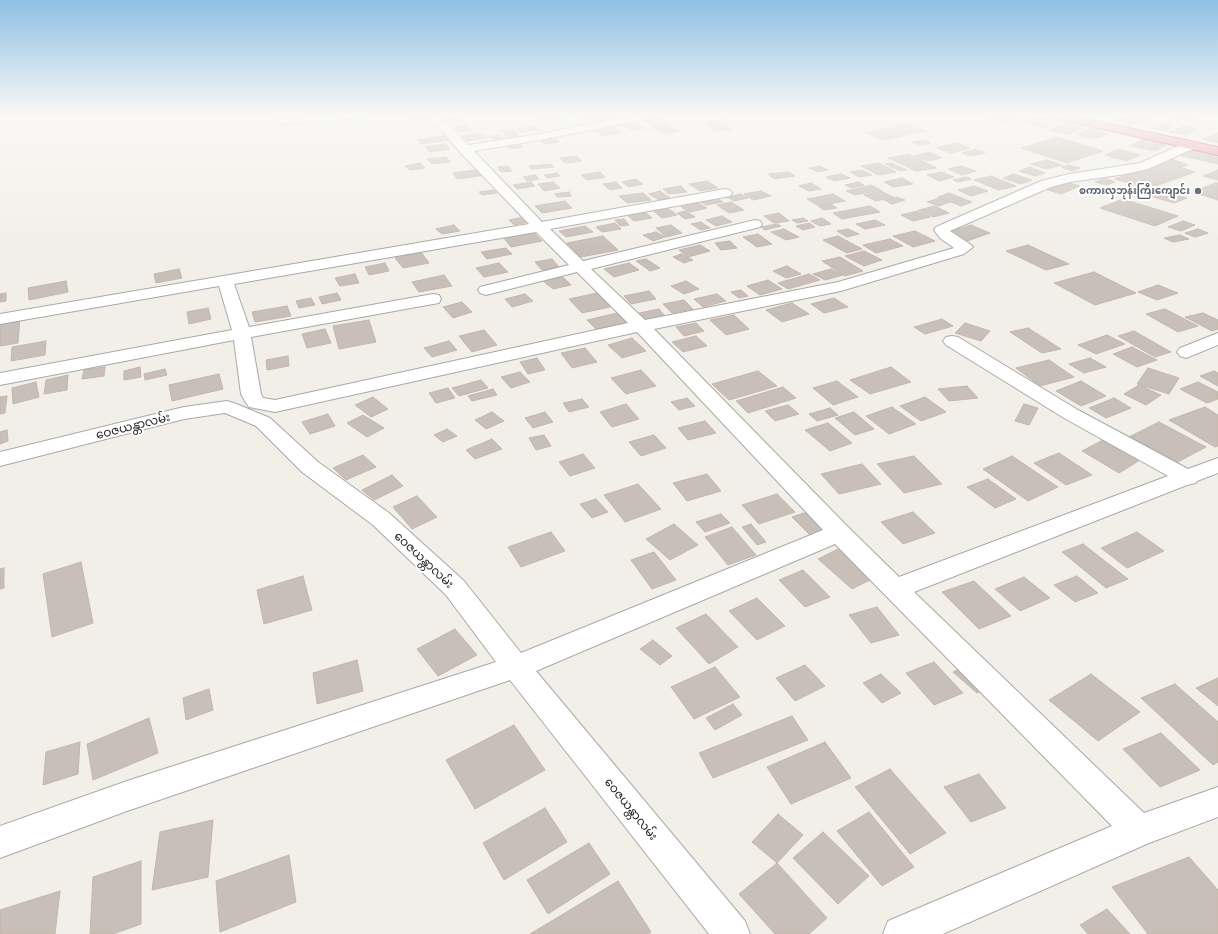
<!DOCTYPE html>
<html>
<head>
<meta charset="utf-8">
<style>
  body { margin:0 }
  canvas { display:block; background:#f2efe9 }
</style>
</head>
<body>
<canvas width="1218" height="934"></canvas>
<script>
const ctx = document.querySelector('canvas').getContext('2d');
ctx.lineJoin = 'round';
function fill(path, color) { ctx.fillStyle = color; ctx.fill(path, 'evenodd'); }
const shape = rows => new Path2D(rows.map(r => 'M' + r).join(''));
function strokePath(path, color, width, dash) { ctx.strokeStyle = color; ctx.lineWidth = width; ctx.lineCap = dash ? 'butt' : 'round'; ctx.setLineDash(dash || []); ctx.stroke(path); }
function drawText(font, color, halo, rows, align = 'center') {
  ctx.font = font + ' Lato,"Noto Sans Myanmar",sans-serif'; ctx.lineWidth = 4; ctx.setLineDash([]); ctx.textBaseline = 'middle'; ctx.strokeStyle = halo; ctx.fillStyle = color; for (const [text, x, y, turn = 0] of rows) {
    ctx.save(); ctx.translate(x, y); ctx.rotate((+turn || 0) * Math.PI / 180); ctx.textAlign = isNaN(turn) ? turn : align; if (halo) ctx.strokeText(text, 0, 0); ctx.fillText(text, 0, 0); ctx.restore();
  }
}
const building = shape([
  [425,115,431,119,415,121,410,117,425,115],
  [557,115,561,120,540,121,537,116,557,115],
  [579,115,602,115,611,119,594,122,579,115],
  [605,115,622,115,625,116,614,119,605,115],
  [997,115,1022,115,1003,123,987,119,997,115],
  [1130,115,1143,115,1150,117,1134,124,1117,120,1130,115],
  [1179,115,1182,115,1196,118,1190,121,1175,118,1179,115],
  [1039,117,1057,122,1042,128,1023,122,1039,117],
  [459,118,461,121,448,122,446,119,459,118],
  [660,118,669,122,654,125,645,121,660,118],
  [723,120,730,123,712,127,704,123,723,120],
  [633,122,645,128,632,130,620,125,633,122],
  [1066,123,1084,128,1068,134,1049,130,1066,123],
  [1162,123,1175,126,1165,131,1153,128,1162,123],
  [668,124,680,131,664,134,651,127,668,124],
  [908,124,925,131,884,140,867,133,908,124],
  [724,125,732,129,718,131,710,128,724,125],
  [467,126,472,130,459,132,455,127,467,126],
  [535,126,540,130,520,132,516,129,535,126],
  [1182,126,1197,129,1185,135,1170,132,1182,126],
  [612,127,622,132,603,136,594,130,612,127],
  [1092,129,1109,134,1093,139,1076,134,1092,129],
  [514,130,519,136,507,137,502,131,514,130],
  [481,133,487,138,467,141,462,136,481,133],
  [1218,133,1218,143,1203,139,1218,133],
  [499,135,504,139,495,140,489,136,499,135],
  [445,136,449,140,421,144,417,140,445,136],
  [554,137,560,142,545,144,539,139,554,137],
  [1058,137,1103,151,1067,163,1021,148,1058,137],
  [1143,139,1166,145,1155,151,1131,146,1143,139],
  [924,140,931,143,918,145,912,142,924,140],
  [956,143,970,148,951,153,937,148,956,143],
  [445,144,450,149,430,152,425,147,445,144],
  [520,144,523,147,511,149,507,146,520,144],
  [975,149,985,153,972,156,962,153,975,149],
  [1119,149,1140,155,1126,161,1105,155,1119,149],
  [1189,149,1218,156,1218,164,1178,155,1189,149],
  [929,152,942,158,928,161,914,156,929,152],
  [908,154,937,168,916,171,888,158,908,154],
  [577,156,582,161,565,163,560,158,577,156],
  [446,157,450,162,432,164,427,159,446,157],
  [1171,159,1188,165,1181,167,1164,161,1171,159],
  [1047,160,1062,165,1046,169,1031,164,1047,160],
  [1163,162,1195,172,1147,189,1115,179,1163,162],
  [420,163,425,168,410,170,405,166,420,163],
  [879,163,896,172,878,175,861,166,879,163],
  [891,163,907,170,901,171,885,164,891,163],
  [551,164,554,167,531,169,529,166,551,164],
  [1069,165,1080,168,1072,171,1061,167,1069,165],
  [508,166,512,171,501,172,498,167,508,166],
  [819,166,828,170,818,172,809,168,819,166],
  [961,166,976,171,962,175,948,169,961,166],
  [1030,167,1045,173,1035,176,1019,171,1030,167],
  [482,169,486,175,457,179,453,173,482,169],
  [862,170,872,175,859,177,850,172,862,170],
  [1218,170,1218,180,1203,176,1218,170],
  [600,172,605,177,587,180,581,175,600,172],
  [789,172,795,176,774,179,768,174,789,172],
  [942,172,954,177,939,181,927,175,942,172],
  [557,173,560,176,547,178,544,175,557,173],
  [841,174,850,178,834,181,826,177,841,174],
  [1014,174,1032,180,1021,184,1003,178,1014,174],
  [535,175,539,179,527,181,523,177,535,175],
  [991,176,1016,186,999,190,974,180,991,176],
  [966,177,971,179,958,182,953,180,966,177],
  [902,178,913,184,894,187,884,182,902,178],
  [1105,178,1115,182,1106,185,1095,182,1105,178],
  [636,179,643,184,629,187,622,182,636,179],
  [707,181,718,188,700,191,689,184,707,181],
  [1063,181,1080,186,1061,194,1045,189,1063,181],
  [531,182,535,186,517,189,513,185,531,182],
  [553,182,560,188,544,191,538,184,553,182],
  [616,182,622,188,610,190,603,184,616,182],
  [858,182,864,185,851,188,845,185,858,182],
  [811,183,821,189,809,191,799,186,811,183],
  [1215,183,1218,183,1218,200,1193,192,1215,183],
  [871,185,881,190,855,195,846,191,871,185],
  [681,186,687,192,669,194,663,189,681,186],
  [974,186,988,191,971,196,958,190,974,186],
  [494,190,497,193,482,195,479,192,494,190],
  [1162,190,1187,198,1174,203,1150,196,1162,190],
  [660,191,670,198,659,200,649,194,660,191],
  [761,191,771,196,753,200,744,194,761,191],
  [881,191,893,197,876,201,864,195,881,191],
  [569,192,571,196,557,197,555,194,569,192],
  [643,193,651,200,627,203,619,196,643,193],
  [949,193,972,202,961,206,938,197,949,193],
  [741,194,748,198,734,201,727,197,741,194],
  [833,194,845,201,819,206,807,199,833,194],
  [715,197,723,202,706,205,699,201,715,197],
  [897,197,905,200,892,204,884,200,897,197],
  [939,198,950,202,939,206,927,202,939,198],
  [1123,199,1178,216,1155,226,1100,208,1123,199],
  [565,201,572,208,542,213,535,206,565,201],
  [731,202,744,210,729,213,717,205,731,202],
  [698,203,707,208,690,212,681,207,698,203],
  [831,204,837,208,824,210,819,207,831,204],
  [870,206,880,212,842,219,833,213,870,206],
  [935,206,949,213,933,217,919,210,935,206],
  [666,207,677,215,662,218,652,210,666,207],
  [686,211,695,217,685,219,677,213,686,211],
  [918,211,930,217,913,221,901,215,918,211],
  [645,212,652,218,634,221,627,215,645,212],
  [779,213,789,221,774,223,764,216,779,213],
  [722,216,732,222,716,226,706,220,722,216],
  [524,217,529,222,514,225,509,220,524,217],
  [803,218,808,221,797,223,792,220,803,218],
  [822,218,831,224,820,226,811,221,822,218],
  [624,219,629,225,620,226,615,220,624,219],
  [875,220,885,225,865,229,856,224,875,220],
  [1183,221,1195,225,1181,231,1168,227,1183,221],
  [701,222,710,228,701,230,691,224,701,222],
  [615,223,621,229,602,232,596,227,615,223],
  [809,223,815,227,803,230,796,226,809,223],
  [777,224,781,226,765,230,761,227,777,224],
  [454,225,460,231,442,234,436,229,454,225],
  [671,225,682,233,666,237,656,228,671,225],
  [971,225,990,233,967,241,948,232,971,225],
  [585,226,593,232,566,237,559,231,585,226],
  [784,229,799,237,786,240,771,232,784,229],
  [848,229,859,234,847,237,837,231,848,229],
  [1198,229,1208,233,1195,237,1185,233,1198,229],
  [915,231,935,241,913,247,893,236,915,231],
  [533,232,542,241,511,247,503,237,533,232],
  [656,232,665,237,653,241,643,235,656,232],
  [758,234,772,244,757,247,743,237,758,234],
  [1180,235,1189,239,1173,242,1164,238,1180,235],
  [603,236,618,250,581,257,567,243,603,236],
  [838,236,862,249,847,253,823,240,838,236],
  [890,239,903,246,876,253,863,245,890,239],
  [730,241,737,248,721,250,715,243,730,241],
  [700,245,710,251,688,257,679,250,700,245],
  [1028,245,1069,264,1046,270,1006,251,1028,245],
  [506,248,512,254,487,259,481,252,506,248],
  [864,251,882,260,864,266,845,256,864,251],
  [421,252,429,263,403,268,395,258,421,252],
  [681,254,693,260,684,263,673,257,681,254],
  [840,257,863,271,845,276,822,261,840,257],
  [552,259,559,267,542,270,535,262,552,259],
  [646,259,660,268,650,271,636,261,646,259],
  [385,263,389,271,369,275,365,267,385,263],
  [499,263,508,272,484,277,476,268,499,263],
  [629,263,639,270,614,277,604,269,629,263],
  [787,266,801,274,786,278,773,271,787,266],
  [179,269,182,278,156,283,154,274,179,269],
  [831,269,843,275,825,280,813,274,831,269],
  [1094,272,1136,293,1095,305,1054,283,1094,272],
  [355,274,359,283,340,286,335,278,355,274],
  [809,274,820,280,788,289,778,283,809,274],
  [444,275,452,286,419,292,412,282,444,275],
  [561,275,571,285,553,289,542,280,561,275],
  [768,280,782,289,760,295,747,286,768,280],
  [66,281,68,292,29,300,28,288,66,281],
  [686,281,699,289,684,294,671,286,686,281],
  [1158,285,1178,293,1157,300,1138,292,1158,285],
  [741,290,748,296,739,298,731,292,741,290],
  [649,291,656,299,631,304,624,296,649,291],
  [6,293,6,301,0,302,0,294,6,293],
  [337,293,341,300,322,304,319,297,337,293],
  [597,293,610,307,582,313,569,299,597,293],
  [525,294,533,301,512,307,505,299,525,294],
  [717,294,726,301,703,307,694,299,717,294],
  [311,298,315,305,299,308,296,301,311,298],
  [834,298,848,307,824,313,811,304,834,298],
  [684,300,693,309,672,313,663,304,684,300],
  [462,302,472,312,453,318,443,307,462,302],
  [792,303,809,314,782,322,766,310,792,303],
  [287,306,291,316,255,322,252,312,287,306],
  [208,308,211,319,189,324,187,312,208,308],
  [659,309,665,316,645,320,639,313,659,309],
  [1165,309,1198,326,1178,332,1146,314,1165,309],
  [617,313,629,325,599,332,587,320,617,313],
  [1203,313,1218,320,1218,329,1212,331,1185,317,1203,313],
  [734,315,749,329,726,335,710,320,734,315],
  [20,318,18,343,0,346,0,321,20,318],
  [942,319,953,326,925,334,914,327,942,319],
  [369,320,376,342,339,349,333,326,369,320],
  [696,323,704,331,684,336,676,327,696,323],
  [965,323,990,331,981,341,955,333,965,323],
  [1028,328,1061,349,1042,353,1010,332,1028,328],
  [325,329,331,343,307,348,302,334,325,329],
  [484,330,497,345,472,352,459,336,484,330],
  [1134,331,1171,352,1155,357,1118,336,1134,331],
  [1107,335,1125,344,1096,354,1078,345,1107,335],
  [696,336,707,346,683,352,672,342,696,336],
  [632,338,646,351,622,358,608,345,632,338],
  [46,341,45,355,11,361,12,347,46,341],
  [449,341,457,350,432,357,424,348,449,341],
  [1132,347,1157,360,1137,367,1113,354,1132,347],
  [585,348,597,362,572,368,561,353,585,348],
  [288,356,289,366,267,370,266,360,288,356],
  [537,358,545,370,528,374,520,362,537,358],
  [1090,358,1106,367,1084,373,1069,364,1090,358],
  [1049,360,1074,377,1040,386,1016,368,1049,360],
  [105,367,104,376,82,379,84,370,105,367],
  [140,367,141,377,124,380,124,371,140,367],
  [891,367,911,382,870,394,850,380,891,367],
  [1148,368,1179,378,1169,394,1137,384,1148,368],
  [165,369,167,375,145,380,144,374,165,369],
  [641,370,656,386,626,394,611,378,641,370],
  [758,371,777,386,729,400,712,384,758,371],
  [1214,371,1218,373,1218,386,1200,376,1214,371],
  [520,372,530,382,511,388,501,377,520,372],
  [219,374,223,389,172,401,169,385,219,374],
  [68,375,67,390,44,394,46,380,68,375],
  [481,380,488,388,459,396,452,388,481,380],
  [837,381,858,397,833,405,813,388,837,381],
  [1081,381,1106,396,1081,406,1056,391,1081,381],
  [36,382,39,397,13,404,12,388,36,382],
  [1198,382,1218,392,1218,399,1207,403,1180,389,1198,382],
  [1139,385,1161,395,1146,405,1124,394,1139,385],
  [967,386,978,398,949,401,938,389,967,386],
  [783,387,796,398,748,413,736,401,783,387],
  [448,388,455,398,436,403,429,393,448,388],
  [493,389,497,395,472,401,468,396,493,389],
  [7,396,5,413,0,414,0,397,7,396],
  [373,397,388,409,371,417,355,405,373,397],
  [925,397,946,412,921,421,900,406,925,397],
  [687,398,695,406,679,410,671,402,687,398],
  [1114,398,1131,408,1106,418,1089,408,1114,398],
  [582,399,589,407,569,412,563,403,582,399],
  [626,404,639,419,612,427,600,412,626,404],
  [1024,404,1038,408,1029,425,1015,421,1024,404],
  [788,405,799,414,775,421,765,411,788,405],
  [892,407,916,424,889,434,866,416,892,407],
  [1205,407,1218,415,1218,446,1215,447,1169,420,1205,407],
  [830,408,838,415,817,421,809,414,830,408],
  [492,412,504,421,486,429,475,420,492,412],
  [545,412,553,422,533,428,525,418,545,412],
  [854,412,874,429,855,435,835,418,854,412],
  [328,414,335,426,310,434,302,422,328,414],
  [363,415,384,428,367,437,347,423,363,415],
  [705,421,716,433,688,440,678,428,705,421],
  [1159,422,1206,447,1176,463,1129,437,1159,422],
  [828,423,852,443,830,451,805,430,828,423],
  [447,429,457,436,443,442,434,435,447,429],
  [7,430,8,441,0,444,0,432,7,430],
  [544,435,551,446,536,450,529,438,544,435],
  [654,435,666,448,641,456,629,442,654,435],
  [492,439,502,449,475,459,466,450,492,439],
  [1103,440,1140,460,1119,473,1082,451,1103,440],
  [1059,453,1092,475,1066,485,1034,463,1059,453],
  [583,454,595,468,570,476,559,462,583,454],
  [363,455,376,467,346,480,333,468,363,455],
  [914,456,942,484,904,493,877,464,914,456],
  [1012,456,1058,487,1028,501,983,469,1012,456],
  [862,464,881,484,839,494,821,474,862,464],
  [707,474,721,491,687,501,673,483,707,474],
  [392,475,403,486,374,500,362,490,392,475],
  [988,479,1016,499,995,508,967,487,988,479],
  [638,484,661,509,625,522,604,495,638,484],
  [777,494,795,512,759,524,742,505,777,494],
  [417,496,437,517,412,529,393,507,417,496],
  [596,499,608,512,592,518,580,504,596,499],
  [810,511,829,529,811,536,792,517,810,511],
  [913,512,935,533,903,544,881,522,913,512],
  [721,514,730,523,705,532,696,522,721,514],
  [674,524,698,545,670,560,646,539,674,524],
  [751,524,766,542,757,545,742,527,751,524],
  [732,527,756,555,728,565,705,537,732,527],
  [551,532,565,551,521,567,508,547,551,532],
  [1137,532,1164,551,1127,568,1101,548,1137,532],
  [1083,544,1128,579,1106,588,1062,552,1083,544],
  [840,548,874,578,852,589,818,559,840,548],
  [654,552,676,580,652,589,631,560,654,552],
  [81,562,93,623,52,637,43,574,81,562],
  [4,568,4,588,0,589,0,569,4,568],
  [803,570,830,597,805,607,779,580,803,570],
  [303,576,312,610,264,624,257,590,303,576],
  [1077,576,1098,593,1075,602,1054,585,1077,576],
  [1024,577,1050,598,1020,611,995,589,1024,577],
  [974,581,1011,616,979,629,942,592,974,581],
  [757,598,785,626,757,640,729,611,757,598],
  [877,607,899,635,871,643,849,615,877,607],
  [706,614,738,647,709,664,676,628,706,614],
  [455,629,477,655,438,676,417,649,455,629],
  [653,640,672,656,660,665,640,649,653,640],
  [357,660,363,691,317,704,313,673,357,660],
  [934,662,963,693,934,705,906,673,934,662],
  [805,665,825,686,795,701,776,678,805,665],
  [967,665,991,685,977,693,953,672,967,665],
  [715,667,740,697,694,719,671,687,715,667],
  [881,674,901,693,882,703,863,683,881,674],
  [1091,674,1140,712,1098,741,1049,700,1091,674],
  [1218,678,1218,706,1196,688,1218,678],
  [1175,684,1218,722,1218,762,1213,765,1141,698,1175,684],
  [209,689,213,710,186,720,183,698,209,689],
  [733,704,742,715,715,730,706,718,733,704],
  [792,716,808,740,713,778,699,753,792,716],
  [149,718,158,753,93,780,87,744,149,718],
  [514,725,545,770,475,809,446,760,514,725],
  [1161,733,1200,770,1160,787,1123,749,1161,733],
  [80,742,78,774,43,785,46,752,80,742],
  [825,742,851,778,791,804,767,767,825,742],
  [890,769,946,833,910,854,855,787,890,769],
  [979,774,1006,808,971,822,944,787,979,774],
  [545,808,567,842,504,880,483,843,545,808],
  [869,812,914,867,882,886,837,831,869,812],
  [778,814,803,835,777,863,752,842,778,814],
  [213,820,208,877,152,890,160,832,213,820],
  [823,832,869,876,838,904,793,858,823,832],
  [589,843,610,874,548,914,527,880,589,843],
  [289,855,296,902,220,932,216,881,289,855],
  [1189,857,1218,890,1218,934,1148,934,1112,887,1189,857],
  [141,861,141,924,113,934,90,934,93,877,141,861],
  [777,863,827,918,809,934,775,934,739,894,777,863],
  [618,881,651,932,648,934,530,934,618,881],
  [60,891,55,934,0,934,0,910,60,891],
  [1107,909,1130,934,1088,934,1080,925,1107,909]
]);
fill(building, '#c7bfb8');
strokePath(building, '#c4b6ab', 1);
const minor = shape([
  [318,115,364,115,359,118,282,124,276,121,282,118,318,115],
  [428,115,439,115,468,145,540,134,635,115,656,115,655,117,651,118,540,140,474,151,542,222,725,189,730,190,732,193,730,196,725,197,550,229,583,261,755,220,760,221,762,224,760,227,591,269,645,320,838,282,954,248,940,238,934,230,936,227,1041,181,1069,174,1140,163,1187,142,1195,142,1197,145,1195,148,1148,169,1126,174,1070,182,1051,187,950,231,970,244,973,247,964,254,841,291,654,329,848,527,899,577,1168,476,1064,418,946,345,943,341,946,337,952,336,958,337,1078,410,1188,469,1218,458,1218,473,1197,481,1196,483,1187,485,914,592,1144,813,1218,787,1218,817,1149,843,943,934,883,934,888,921,1112,826,835,544,536,671,745,921,750,934,709,934,510,680,127,811,0,858,0,826,127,781,496,662,446,595,373,525,302,472,256,426,225,413,184,419,0,466,0,452,184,407,227,401,234,403,270,418,318,462,389,513,464,581,521,653,823,530,637,332,275,412,249,407,246,403,241,394,234,340,0,385,0,373,232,330,219,286,0,324,0,314,529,224,460,152,428,115],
  [536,232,569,265,480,287,478,290,480,293,486,295,577,272,628,323,275,400,263,398,261,394,251,337,433,304,439,303,441,299,439,295,433,294,249,327,234,284,536,232],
  [1218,333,1218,345,1186,358,1180,356,1177,352,1180,348,1218,333]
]);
const highway = shape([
  [1049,115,1068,115,1218,147,1218,155,1054,118,1050,117,1049,115]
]);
strokePath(minor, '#a9a9a9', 2);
strokePath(highway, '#dc2a67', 2);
fill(minor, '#fff');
fill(highway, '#e892a2');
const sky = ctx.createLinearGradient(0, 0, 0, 246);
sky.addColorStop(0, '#8fc0e4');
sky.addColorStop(0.47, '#f9f8f5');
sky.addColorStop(1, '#f9f8f500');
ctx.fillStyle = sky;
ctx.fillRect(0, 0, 1218, 246);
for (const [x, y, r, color] of [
  [1198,191,4,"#6b7280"]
]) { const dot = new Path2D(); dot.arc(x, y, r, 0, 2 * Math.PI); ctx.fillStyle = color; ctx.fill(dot); strokePath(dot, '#fff', 1.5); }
drawText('bold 10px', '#5b616d', '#fff', [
  ["စကားလှဘုန်းကြီးကျောင်း",1190,191]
], 'right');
drawText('12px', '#222', '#fff', [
  ["ဝေဇယန္တာလမ်း",133,426,-14],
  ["ဝေဇယန္တာလမ်း",424,560,43],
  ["ဝေဇယန္တာလမ်း",631,809,51]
]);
</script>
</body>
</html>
